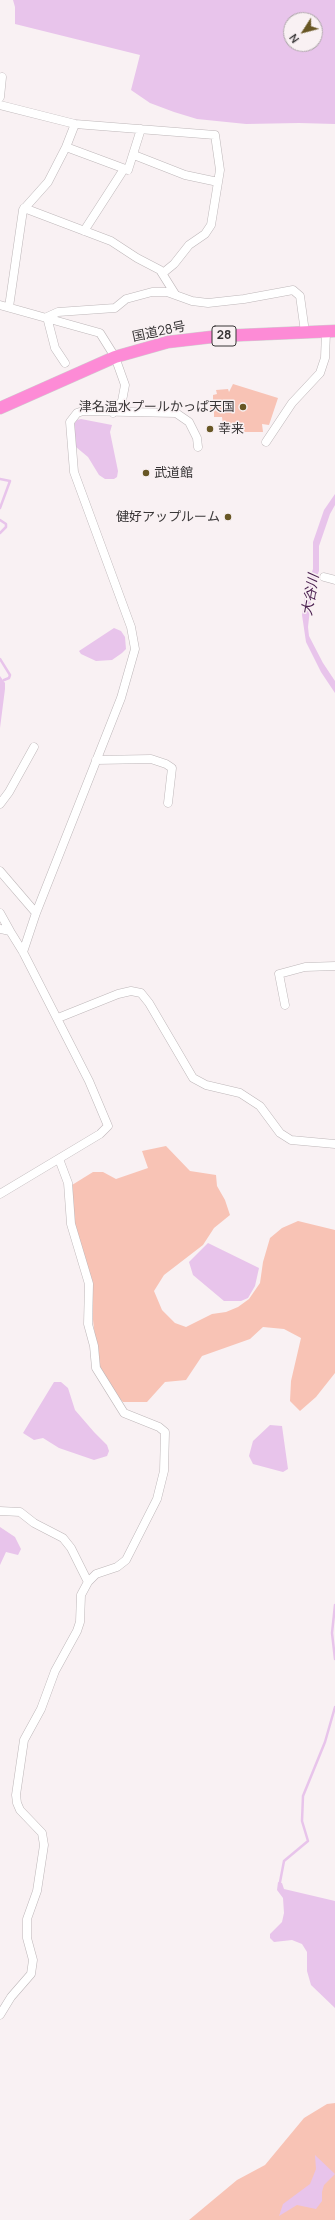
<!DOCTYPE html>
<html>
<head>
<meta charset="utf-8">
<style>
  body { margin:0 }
  #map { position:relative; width:335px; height:2220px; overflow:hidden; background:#f9f1f3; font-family:Manrope,sans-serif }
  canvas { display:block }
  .north { position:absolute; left:283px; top:12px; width:40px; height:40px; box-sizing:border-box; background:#f9f1f3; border:1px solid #aca6a8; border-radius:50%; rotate:234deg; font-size:11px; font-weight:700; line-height:16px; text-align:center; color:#393637 }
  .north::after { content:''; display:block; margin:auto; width:14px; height:18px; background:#685624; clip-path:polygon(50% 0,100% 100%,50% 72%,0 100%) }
</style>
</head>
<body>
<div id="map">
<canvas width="335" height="2220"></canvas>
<div class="north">N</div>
</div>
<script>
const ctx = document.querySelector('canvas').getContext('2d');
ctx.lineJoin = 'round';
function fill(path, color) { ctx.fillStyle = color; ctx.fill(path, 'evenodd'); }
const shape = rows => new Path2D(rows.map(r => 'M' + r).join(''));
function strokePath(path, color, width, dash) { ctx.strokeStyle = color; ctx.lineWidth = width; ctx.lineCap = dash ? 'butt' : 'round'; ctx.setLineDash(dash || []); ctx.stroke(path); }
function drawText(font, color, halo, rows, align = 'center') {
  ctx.font = font + ' Manrope,"Noto Sans JP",sans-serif'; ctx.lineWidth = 3; ctx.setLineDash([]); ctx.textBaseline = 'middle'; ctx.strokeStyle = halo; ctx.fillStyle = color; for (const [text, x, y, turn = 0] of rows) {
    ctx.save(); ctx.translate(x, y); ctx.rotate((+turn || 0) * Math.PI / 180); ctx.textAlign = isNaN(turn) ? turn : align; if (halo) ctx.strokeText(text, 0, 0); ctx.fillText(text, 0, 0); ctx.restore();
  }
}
fill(shape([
  [233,384,278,398,269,425,262,424,263,432,244,432,244,429,231,430,230,422,223,424,222,417,214,417,214,410,210,410,210,403,213,403,213,395,217,394,216,390,228,389,229,392],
  [166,1146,190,1171,216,1175,217,1186,225,1200,230,1215,214,1228,203,1245,164,1275,154,1291,162,1310,175,1323,186,1327,212,1314,226,1312,238,1307,249,1299,260,1283,263,1262,270,1238,282,1228,298,1221,335,1230,335,1373,316,1397,300,1411,290,1401,291,1381,301,1338,284,1329,263,1327,250,1339,202,1356,186,1380,165,1382,147,1402,123,1402,113,1392,98,1363,93,1320,92,1281,74,1221,72,1185,93,1172,103,1172,116,1179,148,1168,142,1151],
  [335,2103,335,2220,189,2220,237,2180,265,2165,304,2118,327,2104]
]), '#f8c3b5');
fill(shape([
  [13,0,335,0,335,124,299,123,246,124,197,119,174,112,150,103,131,90,140,55,15,24,15,7],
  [291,20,315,20,315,44,291,44],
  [81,419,112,425,110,432,118,471,117,477,114,479,105,479,99,475,88,457,76,447,74,424,77,420],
  [335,494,335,505,330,514,319,546,319,571,312,591,308,627,309,636,323,663,335,681,335,693,321,672,306,642,302,615,306,590,313,569,313,542,324,510],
  [114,628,121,631,125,637,126,649,122,653,112,660,96,661,81,654,79,651],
  [0,676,5,683,5,689,0,728],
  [208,1243,259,1268,255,1286,248,1298,241,1301,224,1301,193,1275,189,1262],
  [54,1382,61,1382,68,1388,75,1410,94,1432,107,1445,109,1451,107,1456,94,1460,59,1448,43,1438,34,1440,23,1433],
  [270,1425,282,1426,288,1469,283,1472,253,1464,249,1456,253,1441],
  [0,1527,15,1537,21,1549,18,1555,6,1552,0,1565],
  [278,1882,282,1883,284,1889,335,1901,335,2008,311,1985,307,1971,307,1952,302,1944,292,1940,274,1942,270,1938,270,1934,282,1922,284,1913,283,1898,277,1890],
  [315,2155,335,2174,324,2185,322,2192,322,2201,316,2209,297,2205,279,2216,283,2204,310,2184,316,2169]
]), '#e8c4eb');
strokePath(shape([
  [0,479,10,481,0,508],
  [0,520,6,524,6,527,0,533],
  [0,659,10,675,9,678,4,680],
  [335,1605,332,1633,335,1659],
  [280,1882,284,1861,308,1841,302,1821,303,1796,325,1742,335,1707]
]), '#e8c4eb', 2.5);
const minor = shape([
  [0,97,2,77],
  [0,105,75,124,215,135,220,170,211,225,205,234,189,245,174,264,163,273],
  [66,147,128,170,141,129],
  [134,155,185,175,218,182],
  [24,208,111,241,137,258,160,270,175,294],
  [84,231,124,169],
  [0,305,100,333,115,357,125,385,122,401,113,413],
  [9,307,23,210,48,182,66,147,75,124],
  [65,363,55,348,47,317,58,312,115,308,126,299,152,292,167,292,192,301,208,303,244,299,293,290,300,296,305,332],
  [266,442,292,403,320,373,325,358,326,332],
  [324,577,335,580],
  [96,760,151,759,166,764,172,768,168,803],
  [0,804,9,792,34,747],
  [0,871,36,913],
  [0,913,10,931],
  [0,929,10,931,23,952,89,1081,108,1126,100,1134,0,1194],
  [23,952,36,913,121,698,135,649,131,627,74,472,70,422,77,413,83,411,176,413,189,422,197,438,198,447],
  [285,1005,279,974,305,967,335,966],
  [58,1018,118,994,131,991,141,993,149,1003,193,1078,206,1085,240,1093,260,1106,280,1133,291,1140,335,1144],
  [0,1511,20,1512,34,1523,63,1538,71,1548,88,1582],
  [0,2015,11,1997,31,1974,33,1960,27,1938,27,1919,37,1891,44,1845,42,1833,20,1810,17,1803,16,1795,24,1740,41,1709,55,1671,77,1631,80,1622,81,1595,88,1582,96,1574,117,1567,126,1560,157,1499,164,1471,165,1432,159,1427,124,1413,96,1368,94,1346,88,1324,89,1284,71,1224,68,1183,59,1159]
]);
const highway = shape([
  [0,408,115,357,168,342,220,336,335,331]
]);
strokePath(minor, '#beb7b9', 9);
strokePath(highway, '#cfcfcf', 13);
strokePath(minor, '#fff', 8);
strokePath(highway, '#fd8bd6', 12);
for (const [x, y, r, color] of [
  [243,407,4,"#685624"],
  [210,429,4,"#685624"],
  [146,473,4,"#685624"],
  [228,517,4,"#685624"]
]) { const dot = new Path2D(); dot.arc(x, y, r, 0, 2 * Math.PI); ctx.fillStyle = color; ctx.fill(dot); strokePath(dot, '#f9f1f3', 1.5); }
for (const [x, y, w] of [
  [224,336,24]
]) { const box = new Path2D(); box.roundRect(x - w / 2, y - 10, w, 20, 3); ctx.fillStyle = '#f9f1f3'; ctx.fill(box); strokePath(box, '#393637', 1); }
drawText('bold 12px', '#393637', null, [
  ["28",224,336]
]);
drawText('13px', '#393637', '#f9f1f3', [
  ["国道28号",159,332,-12]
]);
drawText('13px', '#393637', '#f9f1f3', [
  ["津名温水プールかっぱ天国",235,407],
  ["幸来",218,429,"left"],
  ["武道館",154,473,"left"],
  ["健好アップルーム",220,517]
], 'right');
drawText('italic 14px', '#491e4e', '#f9f1f3', [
  ["大谷川",311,595,-80]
]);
</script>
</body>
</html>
